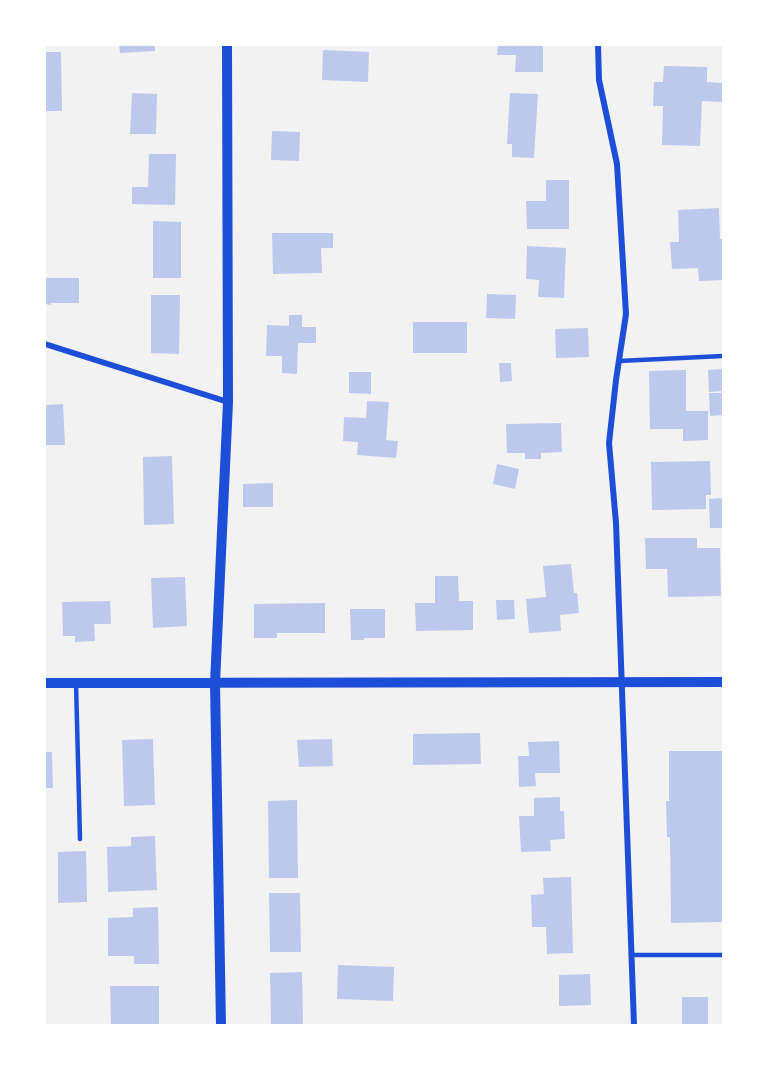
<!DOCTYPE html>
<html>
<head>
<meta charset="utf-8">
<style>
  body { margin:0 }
  #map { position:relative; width:768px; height:1070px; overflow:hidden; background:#f2f2f2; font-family:"Space Grotesk",sans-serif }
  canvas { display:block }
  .frame { position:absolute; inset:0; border:46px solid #fff; pointer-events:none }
</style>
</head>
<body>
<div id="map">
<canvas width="768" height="1070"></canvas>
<div class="frame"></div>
</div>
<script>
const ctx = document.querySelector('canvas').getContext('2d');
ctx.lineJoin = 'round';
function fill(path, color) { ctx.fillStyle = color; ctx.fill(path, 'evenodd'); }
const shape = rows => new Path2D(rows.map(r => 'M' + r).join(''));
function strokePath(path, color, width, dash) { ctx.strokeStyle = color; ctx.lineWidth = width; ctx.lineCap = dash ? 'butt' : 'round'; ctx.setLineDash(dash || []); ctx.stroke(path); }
fill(shape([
  [119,45,155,45,155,51,120,53],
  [498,45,543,45,543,72,515,72,516,55,497,55],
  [323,50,369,52,368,82,322,80],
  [45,52,61,52,62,111,45,111],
  [664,66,707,67,707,82,723,83,722,102,702,101,700,146,662,145,663,106,653,106,654,82,663,82],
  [132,93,157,94,156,134,130,134],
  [510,93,538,94,534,158,512,157,512,144,507,144],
  [272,131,300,132,299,161,271,160],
  [149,154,176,154,175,205,132,204,132,187,148,187],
  [546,180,569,180,569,229,527,229,526,201,546,201],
  [719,208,720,239,723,239,723,280,699,281,698,268,672,269,670,242,679,242,678,210],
  [153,221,181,222,181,278,153,278],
  [272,233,333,233,333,248,321,248,322,273,273,274],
  [527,246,566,248,564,298,538,297,539,280,526,279],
  [45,278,79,278,79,303,51,303,51,305,45,304],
  [487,294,516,295,515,319,486,318],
  [151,295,180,295,179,354,151,353],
  [289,315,302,315,302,327,316,327,316,343,298,343,297,374,282,373,282,356,266,356,267,325,289,326],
  [413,322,467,322,467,353,413,353],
  [588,328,589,357,556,358,555,329],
  [499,363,511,363,512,381,500,382],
  [723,369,723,391,709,392,708,370],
  [686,370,686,411,708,411,708,440,683,441,683,429,650,429,649,371],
  [349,372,371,372,371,394,349,393],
  [709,393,723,393,723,415,710,416],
  [367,401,389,402,386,440,398,441,396,458,357,455,358,442,343,441,344,417,366,418],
  [63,404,65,445,45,445,45,405],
  [561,423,562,452,541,453,541,459,525,459,525,453,507,453,506,424],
  [172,456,174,524,144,525,143,457],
  [710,461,711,495,706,495,706,509,652,510,651,462],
  [497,464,519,469,515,489,493,484],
  [273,483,273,507,243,507,243,484],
  [723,498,723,528,710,528,709,499],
  [645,538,697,538,697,548,720,548,721,596,668,597,667,569,646,569],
  [571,564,574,593,577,593,579,613,560,615,561,631,529,633,526,599,546,597,543,566],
  [435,576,458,576,459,601,473,601,473,630,416,631,415,603,435,603],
  [185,577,187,626,153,628,151,578],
  [496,600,514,600,515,619,497,620],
  [110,601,111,624,94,624,95,641,75,642,75,636,63,636,62,602],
  [325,603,325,633,277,633,277,638,254,638,254,604],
  [350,609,385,609,385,638,364,638,364,640,351,640],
  [480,733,481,764,413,765,413,734],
  [153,739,155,805,124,806,122,740],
  [332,739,333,766,299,767,297,740],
  [559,741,560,773,535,773,536,786,519,787,518,756,529,756,528,742],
  [669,751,723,751,723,922,671,923,670,837,667,837,666,801,669,801],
  [45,752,52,752,53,788,45,788],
  [560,797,560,811,564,811,565,839,550,840,551,851,521,852,519,816,534,816,534,798],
  [297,800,298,878,269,878,268,801],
  [155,836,157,890,108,892,107,847,131,846,131,837],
  [86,851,87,902,58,903,58,852],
  [571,877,573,953,547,954,546,927,532,927,531,895,544,894,543,878],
  [269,893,300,893,301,952,270,952],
  [158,907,159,964,134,964,134,956,108,956,108,918,133,917,133,908],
  [338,965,394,967,393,1001,337,999],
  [302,972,303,1025,271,1025,270,973],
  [590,974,591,1005,559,1006,559,975],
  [110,986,159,986,159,1025,111,1025],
  [682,997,708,997,708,1025,682,1025]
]), '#bdc9ec');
strokePath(shape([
  [619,361,723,356],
  [76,683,80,839],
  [631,955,723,955]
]), '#1d4ed8', 4.5);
strokePath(shape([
  [598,45,599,80,617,164,626,314,616,380,609,443,616,523,634,1025],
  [45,344,228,402]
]), '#1d4ed8', 6);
strokePath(shape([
  [45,683,723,682],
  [221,1025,215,683,228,402,227,45]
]), '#1d4ed8', 10);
</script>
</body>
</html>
